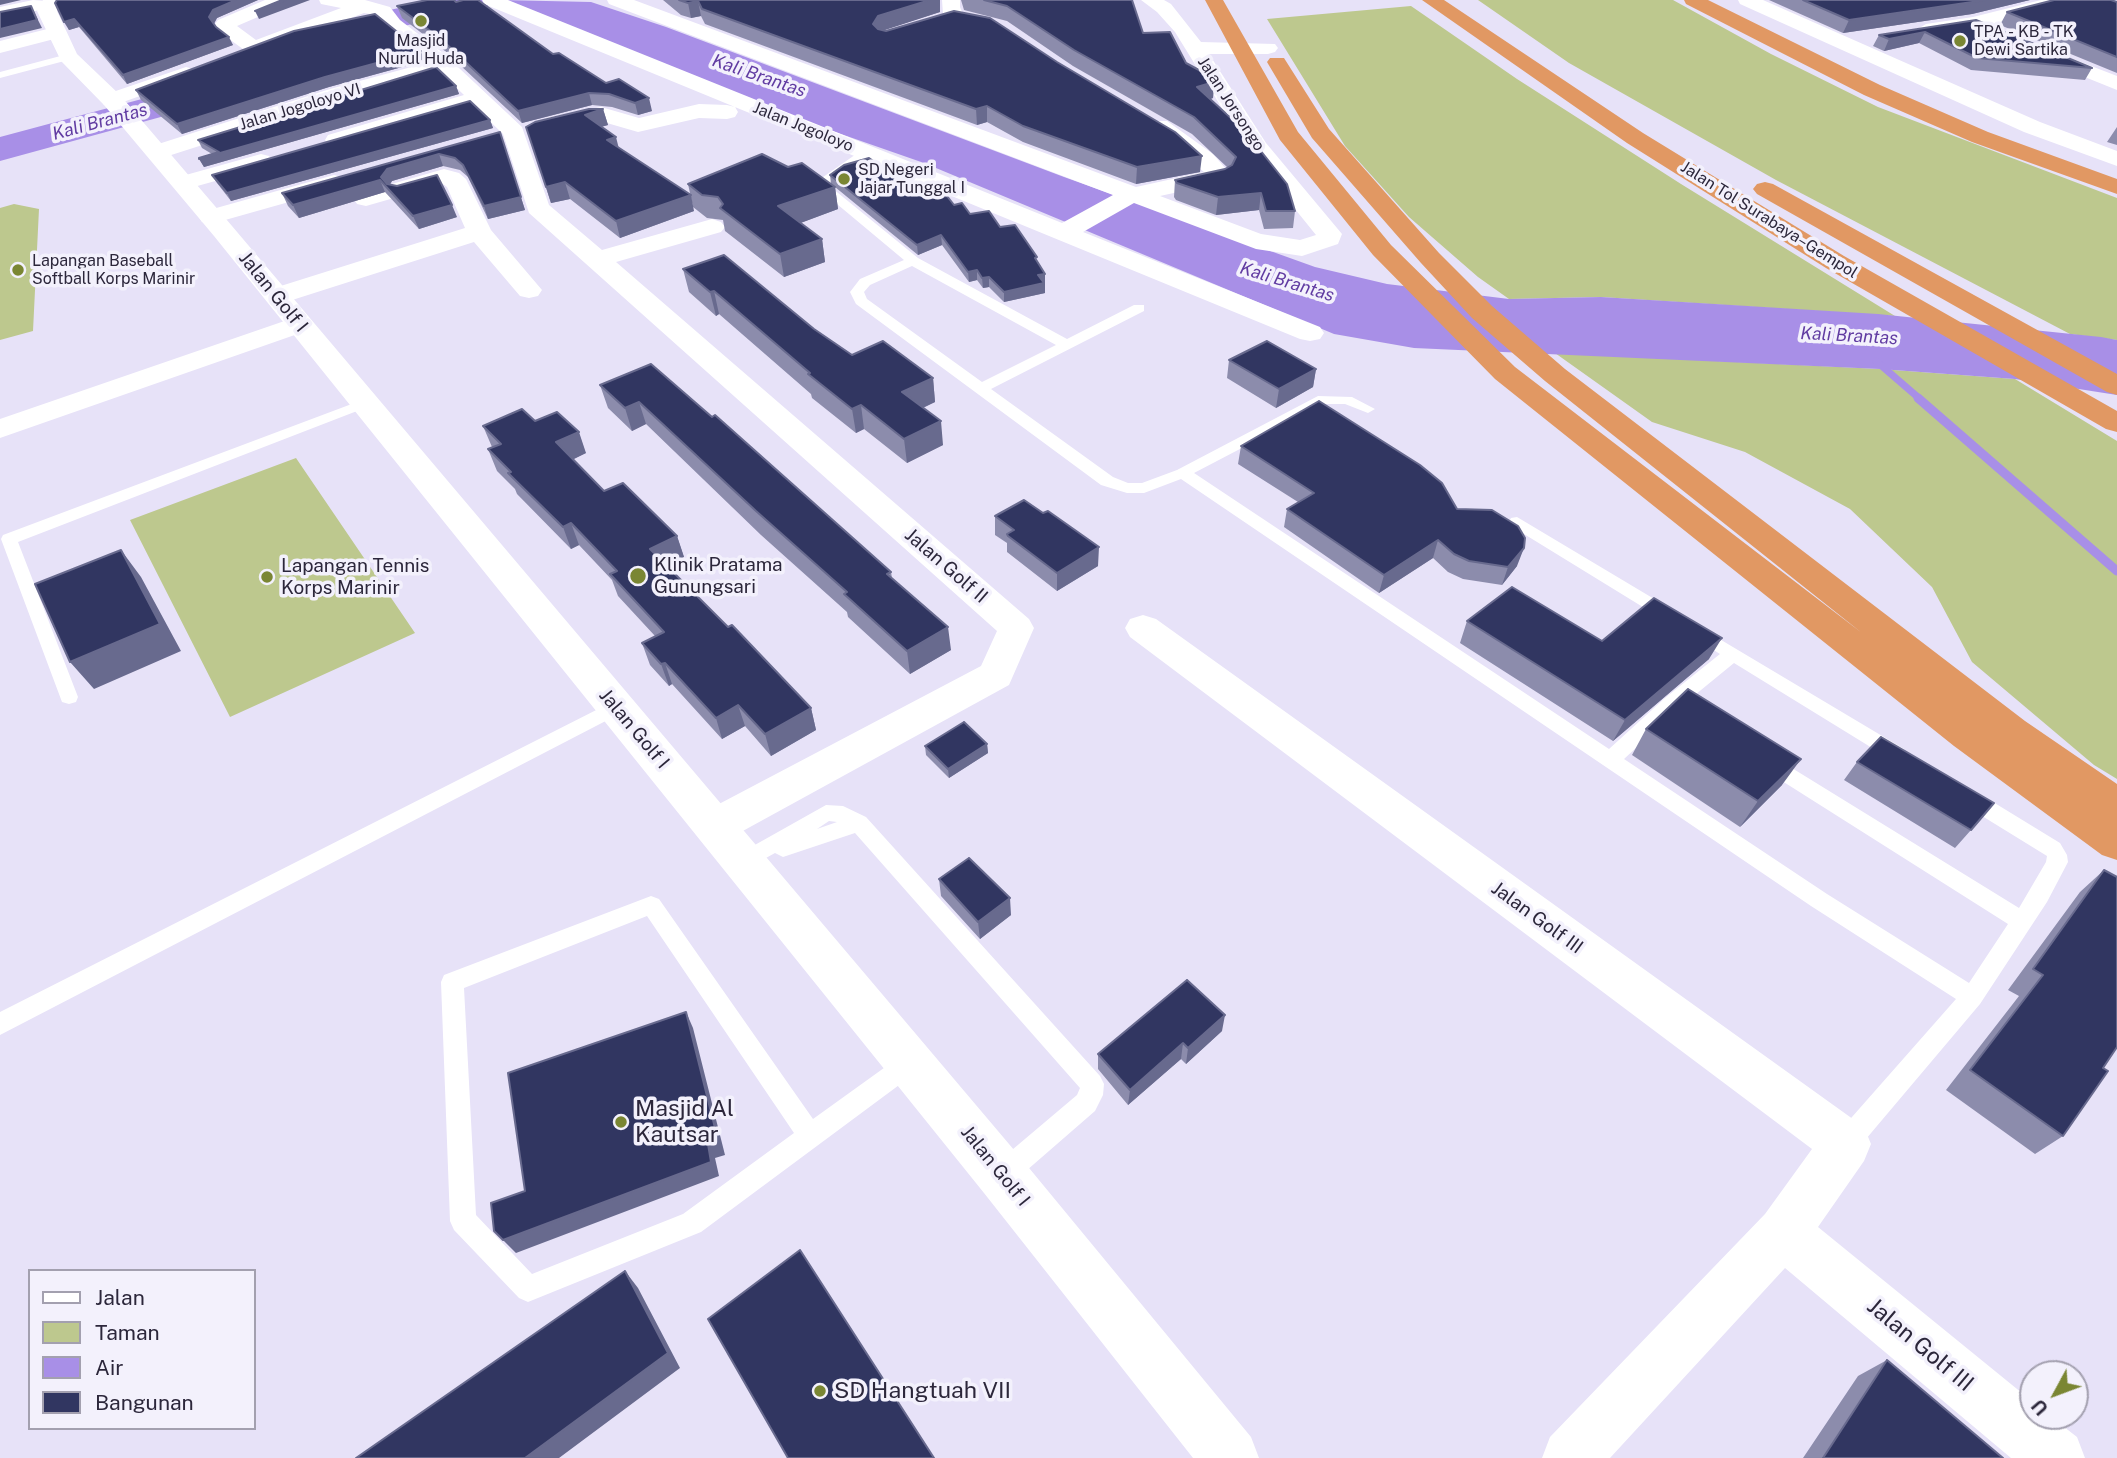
<!DOCTYPE html>
<html>
<head>
<meta charset="utf-8">
<style>
  body { margin:0 }
  #map { position:relative; width:2117px; height:1458px; overflow:hidden; background:#e7e2f8; font-family:"Public Sans",sans-serif }
  canvas { display:block }
  .legend { position:absolute; left:28px; top:1269px; width:228px; height:161px; box-sizing:border-box; background:#f3f1fc; border:2px solid #a3a0af; margin:0; padding:9px 12px; list-style:none; font-size:21px; color:#2c273b }
  .legend li { display:flex; align-items:center; gap:14px; height:35px }
  .legend b { width:35px; border:2px solid #a3a0af }
  .north { position:absolute; left:2019px; top:1360px; width:70px; height:70px; box-sizing:border-box; background:#f3f1fc; border:2px solid #a3a0af; border-radius:50%; rotate:229deg; font-size:19px; font-weight:700; line-height:28px; text-align:center; color:#2c273b }
  .north::after { content:''; display:block; margin:auto; width:24px; height:32px; background:#7a8633; clip-path:polygon(50% 0,100% 100%,50% 72%,0 100%) }
</style>
</head>
<body>
<div id="map">
<canvas width="2117" height="1458"></canvas>
<ul class="legend">
<li><b style="height:9px;background:#fff"></b>Jalan</li>
<li><b style="height:19px;background:#bdc88e"></b>Taman</li>
<li><b style="height:19px;background:#a88fe7"></b>Air</li>
<li><b style="height:19px;background:#313661"></b>Bangunan</li>
</ul>
<div class="north">U</div>
</div>
<script>
const ctx = document.querySelector('canvas').getContext('2d');
ctx.lineJoin = 'round';
function fill(path, color) { ctx.fillStyle = color; ctx.fill(path, 'evenodd'); }
const shape = rows => new Path2D(rows.map(r => 'M' + r).join(''));
function strokePath(path, color, width, dash) { ctx.strokeStyle = color; ctx.lineWidth = width; ctx.lineCap = dash ? 'butt' : 'round'; ctx.setLineDash(dash || []); ctx.stroke(path); }
function drawText(font, color, halo, rows, align = 'center') {
  ctx.font = font + ' "Public Sans",sans-serif'; ctx.lineWidth = 7; ctx.setLineDash([]); ctx.textBaseline = 'middle'; ctx.strokeStyle = halo; ctx.fillStyle = color; for (const [text, x, y, turn = 0] of rows) {
    ctx.save(); ctx.translate(x, y); ctx.rotate((+turn || 0) * Math.PI / 180); ctx.textAlign = isNaN(turn) ? turn : align; if (halo) ctx.strokeText(text, 0, 0); ctx.fillText(text, 0, 0); ctx.restore();
  }
}
fill(shape([
  [1478,0,1673,0,1771,54,1878,107,2117,198,2117,340,2070,334,1776,180,1569,63],
  [1411,6,1517,79,1681,184,1895,316,1601,297,1509,299,1478,277,1409,217,1345,146,1267,19],
  [14,204,39,209,33,331,0,340,0,208],
  [1555,353,1880,369,2015,379,2117,441,2117,779,2094,765,1972,662,1932,587,1850,509,1745,452,1652,422],
  [296,458,415,633,230,717,130,520]
]), '#bdc88e');
fill(shape([
  [501,0,591,2,666,27,1064,177,1315,267,1387,284,1509,299,1601,297,1878,314,2101,337,2117,340,2117,395,2015,379,1880,369,1414,348,1334,334,924,163,775,111]
]), '#a88fe7');
strokePath(shape([
  [1876,361,1920,399]
]), '#a88fe7', 7);
strokePath(shape([
  [1918,398,2117,571]
]), '#a88fe7', 9);
fill(shape([
  [434,0,492,0,487,7,404,26,393,32,257,71,218,98,179,112,0,161,0,137,153,96,192,82,233,57,369,18,381,12,434,0]
]), '#a88fe7');
fill(shape([
  [68,54,72,55,72,59,0,78,0,72,68,54],
  [862,150,872,152,827,184,918,258,1067,339,1134,305,1144,305,1144,311,991,389,1113,477,1128,483,1142,483,1177,470,1318,396,1352,397,1375,409,1368,413,1345,404,1326,404,1194,473,1609,749,1665,698,1720,654,1690,635,1687,631,1690,627,1696,625,1904,749,1907,754,1904,759,1897,762,1890,759,1734,663,1679,708,1624,759,1827,894,1969,983,2008,924,1760,767,1757,762,1760,757,1767,754,1774,757,2019,908,2046,862,2047,856,1961,803,1958,797,1961,791,1968,789,1975,791,2060,843,2067,855,2068,862,2047,902,1980,1004,1855,1152,1846,1155,1837,1152,1834,1143,1837,1134,1956,999,1811,906,1181,479,1144,493,1127,493,1101,485,856,304,850,292,860,279,904,260,813,184,862,150],
  [912,266,1056,345,982,382,867,299,864,292,870,285,912,266],
  [365,399,372,403,370,406,18,542,78,697,76,702,69,704,62,702,1,539,3,535,365,399],
  [1517,517,1676,612,1679,616,1676,620,1664,620,1511,526,1509,522,1511,518,1517,517],
  [616,700,623,702,625,707,623,712,0,1035,0,1012,616,700],
  [826,805,843,806,866,817,1100,1076,1104,1084,1103,1095,1095,1111,1011,1184,1002,1187,993,1184,989,1175,993,1166,1077,1095,1080,1088,855,833,783,857,775,853,744,870,737,867,733,861,737,855,826,805],
  [829,821,837,822,817,829,829,821],
  [651,896,659,899,813,1119,902,1055,910,1052,918,1055,922,1063,918,1071,701,1232,528,1302,519,1298,454,1230,450,1221,441,982,444,975,651,896],
  [647,916,794,1133,683,1214,532,1274,476,1215,464,988,647,916]
]), '#fff');
fill(shape([
  [33,0,59,2,57,6,0,19,0,7,33,0],
  [265,0,290,0,288,4,237,26,256,40,341,8,321,4,319,0,365,0,390,7,400,20,443,53,522,127,549,205,602,250,712,219,721,222,725,227,721,232,616,262,1029,619,1034,628,1009,685,730,838,715,843,700,838,694,826,700,814,981,666,997,631,529,213,503,134,474,106,336,147,328,145,325,140,328,135,464,95,440,72,346,99,165,157,149,157,146,152,149,147,330,89,430,62,386,28,376,15,364,13,261,52,247,52,221,33,215,24,218,20,265,0],
  [482,0,508,0,1062,223,1113,195,609,4,607,0,634,0,1136,187,1204,172,1148,126,1151,121,1167,121,1213,154,1232,176,1228,181,1160,196,1261,234,1300,240,1316,235,1249,152,1175,32,1157,12,1141,0,1164,0,1171,4,1201,42,1275,44,1278,48,1275,52,1268,54,1209,54,1266,143,1342,234,1338,244,1302,256,1256,249,1134,203,1083,232,1320,327,1324,333,1320,339,1310,341,1300,339,484,4,482,0],
  [942,0,960,0,960,7,964,17,961,21,910,37,903,35,900,31,903,27,943,14,942,0],
  [1738,0,1763,0,2040,122,2117,151,2117,166,2024,132,1740,4,1738,0],
  [2041,0,2072,0,2070,4,1973,29,1926,36,1916,30,1926,24,1973,17,2041,0],
  [55,27,62,29,65,33,62,37,0,53,0,41,55,27],
  [2042,47,2117,76,2117,90,2035,57,2032,53,2035,49,2042,47],
  [186,67,193,69,196,73,193,77,112,106,104,105,101,100,104,95,186,67],
  [699,104,727,105,735,107,738,112,735,117,727,119,699,118,638,132,600,121,554,130,546,128,543,123,546,118,601,107,639,118,699,104],
  [261,154,269,156,273,161,269,166,183,190,175,188,171,183,175,178,261,154],
  [444,169,459,173,466,179,491,230,542,290,538,296,529,298,520,296,474,242,286,302,277,304,268,302,264,296,268,290,465,228,447,187,443,184,366,206,357,204,354,199,357,194,444,169],
  [334,175,342,177,346,182,342,187,211,224,202,222,199,217,202,212,334,175],
  [299,316,309,318,313,324,309,330,0,438,0,419,299,316],
  [1143,615,1156,619,1864,1127,1871,1144,1864,1161,1818,1227,2033,1402,2033,1416,2050,1416,2077,1437,2085,1458,2011,1458,1785,1268,1610,1458,1542,1458,1550,1437,1765,1214,1812,1149,1130,637,1125,628,1130,619,1143,615]
]), '#fff');
fill(shape([
  [43,0,61,0,57,11,77,54,120,95,232,226,1020,1157,1251,1437,1259,1458,1193,1458,984,1193,214,236,104,105,61,61,37,11,43,0]
]), '#fff');
fill(shape([
  [1205,0,1223,0,1298,132,1391,245,1515,367,1862,633,1545,381,1472,318,1421,263,1312,138,1267,62,1270,58,1284,58,1329,129,1439,253,1492,306,1565,369,2025,721,2117,784,2117,860,2102,855,1954,746,1495,379,1373,255,1280,140,1205,0],
  [1422,0,1444,0,1643,133,1844,256,2117,411,2117,432,2106,429,1826,268,1627,143,1422,0],
  [1684,0,1708,0,1880,85,1988,132,2117,179,2117,194,1972,142,1864,95,1686,4,1684,0],
  [1765,182,1773,184,2117,374,2117,395,2107,392,1757,194,1753,189,1757,184,1765,182]
]), '#e19863');
fill(shape([
  [57,0,258,0,217,18,214,24,233,45,127,84,79,27,69,30],
  [663,0,940,0,940,12,883,30,1200,172,1136,184,1023,142,987,122,977,125,705,24,701,16,691,18,681,15],
  [961,0,1132,0,1143,33,1214,82,1213,98,1210,99,1295,211,1293,228,1264,229,1259,210,1216,215,1176,200,1174,197,1175,180,1225,169,1228,168,1192,134,1073,66,1007,21,964,10],
  [1769,0,2030,0,1972,14,1843,33],
  [2117,2,2117,73,2000,25,2007,12],
  [397,6,553,54,606,83,652,111,638,115,612,107,592,105,522,123,445,51,402,18],
  [1976,20,2092,68,2085,80,1971,70,1919,43,1884,51,1873,46,1879,35],
  [424,61,329,87,182,134,141,100,136,90],
  [456,86,459,94,204,167,199,158,212,154,202,148,198,140],
  [603,109,608,125,601,127,618,147,694,211,620,238,570,199,551,203,526,127],
  [490,120,493,128,231,201,217,183,212,175],
  [2117,127,2117,145,2107,142],
  [500,132,525,210,488,219,468,177,460,170,443,166,392,181,390,185,457,217,419,229,385,192,299,218,288,206,282,193],
  [788,167,831,184,830,175,954,205,970,214,1000,227,1038,262,1045,274,1045,293,1004,302,989,287,983,288,977,280,969,282,942,245,918,255,835,187,838,209,800,223,822,239,825,262,784,277,725,231,723,220,707,218,693,207,688,184],
  [683,269,814,329,852,355,933,378,935,402,923,408,943,445,907,463,864,429,856,433,812,398,811,394,719,314,716,316,689,292],
  [1229,360,1316,369,1313,387,1276,408,1227,378],
  [600,385,712,417,891,572,892,578,951,650,910,674,848,617,847,612,761,535,646,424,632,431,608,408],
  [535,421,586,453,573,459,604,491,677,536,684,557,667,566,728,627,811,708,816,730,771,756,745,726,722,739,672,684,669,686,650,665,642,643,655,636,618,596,612,580,579,545,571,549,517,494,515,489,497,471,488,449,492,447,483,426],
  [1241,446,1457,509,1517,566,1502,585,1463,579,1448,572,1433,558,1379,593,1284,527,1287,509,1298,502,1238,464],
  [995,516,1098,566,1057,591,1007,552,1007,543,995,535],
  [1467,621,1602,641,1709,659,1613,741,1460,643],
  [1646,729,1782,785,1740,827,1632,755],
  [987,744,988,753,949,778,926,755,925,746],
  [1857,762,1971,830,1955,848,1844,780],
  [2104,870,2063,1136,2035,1154,1946,1090,2019,996,2008,990,2080,892],
  [939,879,1011,915,980,939,941,896],
  [1222,1031,1186,1064,1181,1059,1128,1105,1098,1069,1098,1054],
  [1887,1360,2003,1458,1803,1458,1858,1376]
]), '#8c8cac');
fill(shape([
  [0,0,21,0,0,5],
  [236,0,258,0,217,18,213,25,209,17,213,10],
  [286,0,310,0,259,19,255,11],
  [930,0,940,0,940,12,879,32,873,24,878,16],
  [1986,0,2030,0,1972,14,1843,33,1849,20],
  [698,1,701,16,691,18,688,3],
  [31,6,42,28,0,38,0,29],
  [74,19,79,27,69,30,64,22],
  [1925,32,1919,43,1884,51,1889,39],
  [229,37,233,45,127,84,123,75],
  [421,51,424,61,329,87,182,134,177,124,325,77],
  [1214,82,1213,98,1196,104,1197,87],
  [456,86,459,94,204,167,199,159],
  [589,93,592,105,522,123,518,111],
  [649,98,652,111,638,115,635,103],
  [987,106,987,122,977,125,976,109],
  [603,109,608,125,589,130,585,115],
  [490,120,493,128,231,201,227,193],
  [500,132,525,210,488,219,484,206],
  [616,137,620,153,607,140],
  [439,154,443,166,392,181,387,188,381,177,387,169],
  [1202,156,1200,172,1136,184,1137,167],
  [380,180,385,192,299,218,293,205],
  [565,182,570,199,551,203,546,187],
  [835,187,838,209,782,230,778,206],
  [1261,193,1259,210,1216,215,1218,197],
  [691,195,694,211,620,238,616,221],
  [452,205,457,217,419,229,413,216],
  [941,235,942,245,918,255,917,245],
  [822,239,825,262,784,277,780,254],
  [977,270,977,280,969,282,968,272],
  [1045,274,1045,293,1004,302,1004,292,1038,275],
  [989,277,989,287,983,288,982,278],
  [714,291,719,314,716,316,710,292],
  [1316,369,1313,387,1276,408,1279,389],
  [933,378,935,402,905,416,902,392],
  [639,402,646,424,632,431,625,408],
  [861,405,864,429,856,433,852,409],
  [941,421,943,445,907,463,904,439],
  [579,432,586,453,564,464,556,442],
  [571,523,579,545,571,549,563,527],
  [677,536,684,557,657,571,650,549],
  [1438,540,1433,558,1379,593,1384,575],
  [1099,547,1098,566,1057,591,1057,573],
  [1524,548,1517,566,1502,585,1508,567],
  [121,550,141,577,181,651,94,689,70,662],
  [948,627,951,650,910,674,907,651],
  [1722,638,1709,659,1613,741,1625,720],
  [665,663,672,684,669,686,661,664],
  [738,705,745,726,722,739,716,718],
  [811,708,816,730,771,756,765,734],
  [987,744,988,753,949,778,948,769],
  [1801,759,1782,785,1740,827,1758,801],
  [1010,898,1011,915,980,939,978,922],
  [686,1012,693,1028,725,1155,715,1158,719,1176,516,1253,503,1240,708,1144],
  [1225,1015,1222,1031,1186,1064,1188,1048],
  [1183,1043,1181,1059,1128,1105,1130,1090],
  [625,1271,638,1288,680,1368,559,1458,525,1458]
]), '#686a8e');
const building = shape([
  [57,0,236,0,213,10,209,17,216,27,229,37,123,75,74,19,64,22,55,3,57,0],
  [282,0,286,0,255,11,282,0],
  [427,0,454,0,456,2,463,0,478,0,553,54,559,53,606,83,619,79,649,98,635,103,609,94,589,93,518,111,441,39,397,6,427,0],
  [679,0,930,0,878,16,873,24,878,29,886,31,954,11,990,18,1057,62,1175,132,1202,156,1137,167,1023,126,987,106,976,109,702,9,698,1,688,3,679,0],
  [984,0,1132,0,1143,33,1170,32,1186,63,1210,76,1214,82,1197,87,1245,131,1287,184,1295,211,1266,211,1261,193,1218,197,1177,183,1175,180,1225,169,1232,165,1236,157,1194,117,1074,50,1007,6,984,0],
  [1803,0,1986,0,1849,20,1803,0],
  [2054,0,2111,0,2117,2,2117,57,2007,12,2054,0],
  [31,6,37,20,0,29,0,12,31,6],
  [375,14,421,51,325,77,177,124,136,90,294,31,375,14],
  [1976,20,2092,68,1977,58,1925,32,1889,39,1879,35,1976,20],
  [436,67,456,86,199,159,199,158,219,152,198,140,436,67],
  [470,101,490,120,227,193,212,175,470,101],
  [589,109,603,109,585,115,616,137,607,140,691,195,616,221,565,182,546,187,526,127,535,122,589,109],
  [500,132,521,197,484,206,463,165,455,158,439,154,387,169,381,177,387,184,397,186,437,175,452,205,413,216,380,180,293,205,282,193,500,132],
  [762,154,788,167,802,163,835,187,778,206,822,239,780,254,720,208,723,204,718,197,702,195,688,184,762,154],
  [869,158,926,199,947,196,954,205,962,203,970,214,989,211,1000,227,1015,225,1037,257,1035,258,1045,274,1038,275,1044,283,1004,292,989,277,982,278,977,270,968,272,941,235,917,245,830,175,844,165,869,158],
  [724,255,814,329,852,355,883,341,933,378,902,392,941,421,904,439,861,405,852,409,808,374,810,373,714,291,710,292,683,269,724,255],
  [1267,341,1316,369,1279,389,1229,360,1267,341],
  [651,364,712,417,715,415,891,572,887,574,948,627,907,651,844,594,847,592,756,511,639,402,625,408,600,385,651,364],
  [1319,401,1420,465,1442,483,1457,509,1492,510,1518,526,1525,538,1524,548,1508,567,1469,561,1454,554,1438,540,1384,575,1287,509,1314,493,1241,446,1319,401],
  [522,409,535,421,557,412,579,432,556,442,604,491,623,483,677,536,650,549,728,627,732,625,811,708,765,734,738,705,716,718,665,663,661,664,642,643,664,632,610,574,617,571,571,523,563,527,508,473,511,472,488,449,501,444,483,426,522,409],
  [1024,500,1043,513,1048,511,1099,547,1057,573,1008,536,1007,534,1014,530,995,516,1024,500],
  [121,550,160,624,70,662,35,584,121,550],
  [1512,587,1602,641,1654,598,1722,638,1625,720,1467,621,1512,587],
  [1688,689,1801,759,1758,801,1646,729,1688,689],
  [964,722,987,744,948,769,925,746,964,722],
  [1881,737,1994,803,1971,830,1857,762,1881,737],
  [969,858,1010,898,978,922,939,879,969,858],
  [2104,870,2117,877,2117,1047,2103,1068,2108,1071,2063,1136,1970,1070,2043,975,2033,969,2104,870],
  [1187,980,1225,1015,1188,1048,1183,1043,1130,1090,1098,1054,1187,980],
  [686,1012,718,1140,708,1144,711,1162,503,1240,494,1231,491,1203,525,1191,508,1073,686,1012],
  [800,1250,934,1458,788,1458,708,1319,800,1250],
  [625,1271,668,1353,525,1458,356,1458,625,1271],
  [1887,1360,2003,1458,1823,1458,1887,1360]
]);
fill(building, '#313661');
strokePath(building, '#686a8e', 2);
for (const [x, y, r, color] of [
  [421,21,7,"#7a8633"],
  [1960,41,7,"#7a8633"],
  [844,179,7,"#7a8633"],
  [18,270,7,"#7a8633"],
  [638,576,9,"#7a8633"],
  [267,577,7,"#7a8633"],
  [621,1122,7,"#7a8633"],
  [820,1391,7,"#7a8633"]
]) { const dot = new Path2D(); dot.arc(x, y, r, 0, 2 * Math.PI); ctx.fillStyle = color; ctx.fill(dot); strokePath(dot, '#f3f1fc', 2.5); }
drawText('16px', '#2c273b', '#f3f1fc', [
  ["TPA - KB - TK",1974,32],
  ["Dewi Sartika",1974,50],
  ["Masjid",421,41,"center"],
  ["Nurul Huda",421,59,"center"],
  ["SD Negeri",858,170],
  ["Jajar Tunggal I",858,188],
  ["Lapangan Baseball",32,261],
  ["Softball Korps Marinir",32,279]
], 'left');
drawText('16px', '#2c273b', '#f3f1fc', [
  ["Jalan Jorsongo",1231,104,57],
  ["Jalan Jogoloyo VI",300,107,-17],
  ["Jalan Jogoloyo",803,127,22],
  ["Jalan Tol Surabaya–Gempol",1769,220,32]
]);
drawText('italic 18px', '#613ca2', '#f3f1fc', [
  ["Kali Brantas",759,76,19],
  ["Kali Brantas",100,122,-15],
  ["Kali Brantas",1287,282,17],
  ["Kali Brantas",1849,336,3]
]);
drawText('19px', '#2c273b', '#f3f1fc', [
  ["Jalan Golf I",273,292,51],
  ["Jalan Golf II",946,566,41],
  ["Jalan Golf I",634,729,50],
  ["Jalan Golf III",1537,918,36],
  ["Jalan Golf I",995,1166,51]
]);
drawText('19px', '#2c273b', '#f3f1fc', [
  ["Klinik Pratama",654,565],
  ["Gunungsari",654,587],
  ["Lapangan Tennis",281,566],
  ["Korps Marinir",281,588]
], 'left');
drawText('23px', '#2c273b', '#f3f1fc', [
  ["Masjid Al",635,1109],
  ["Kautsar",635,1135],
  ["SD Hangtuah VII",834,1391]
], 'left');
drawText('23px', '#2c273b', '#f3f1fc', [
  ["Jalan Golf III",1920,1345,40]
]);
</script>
</body>
</html>
